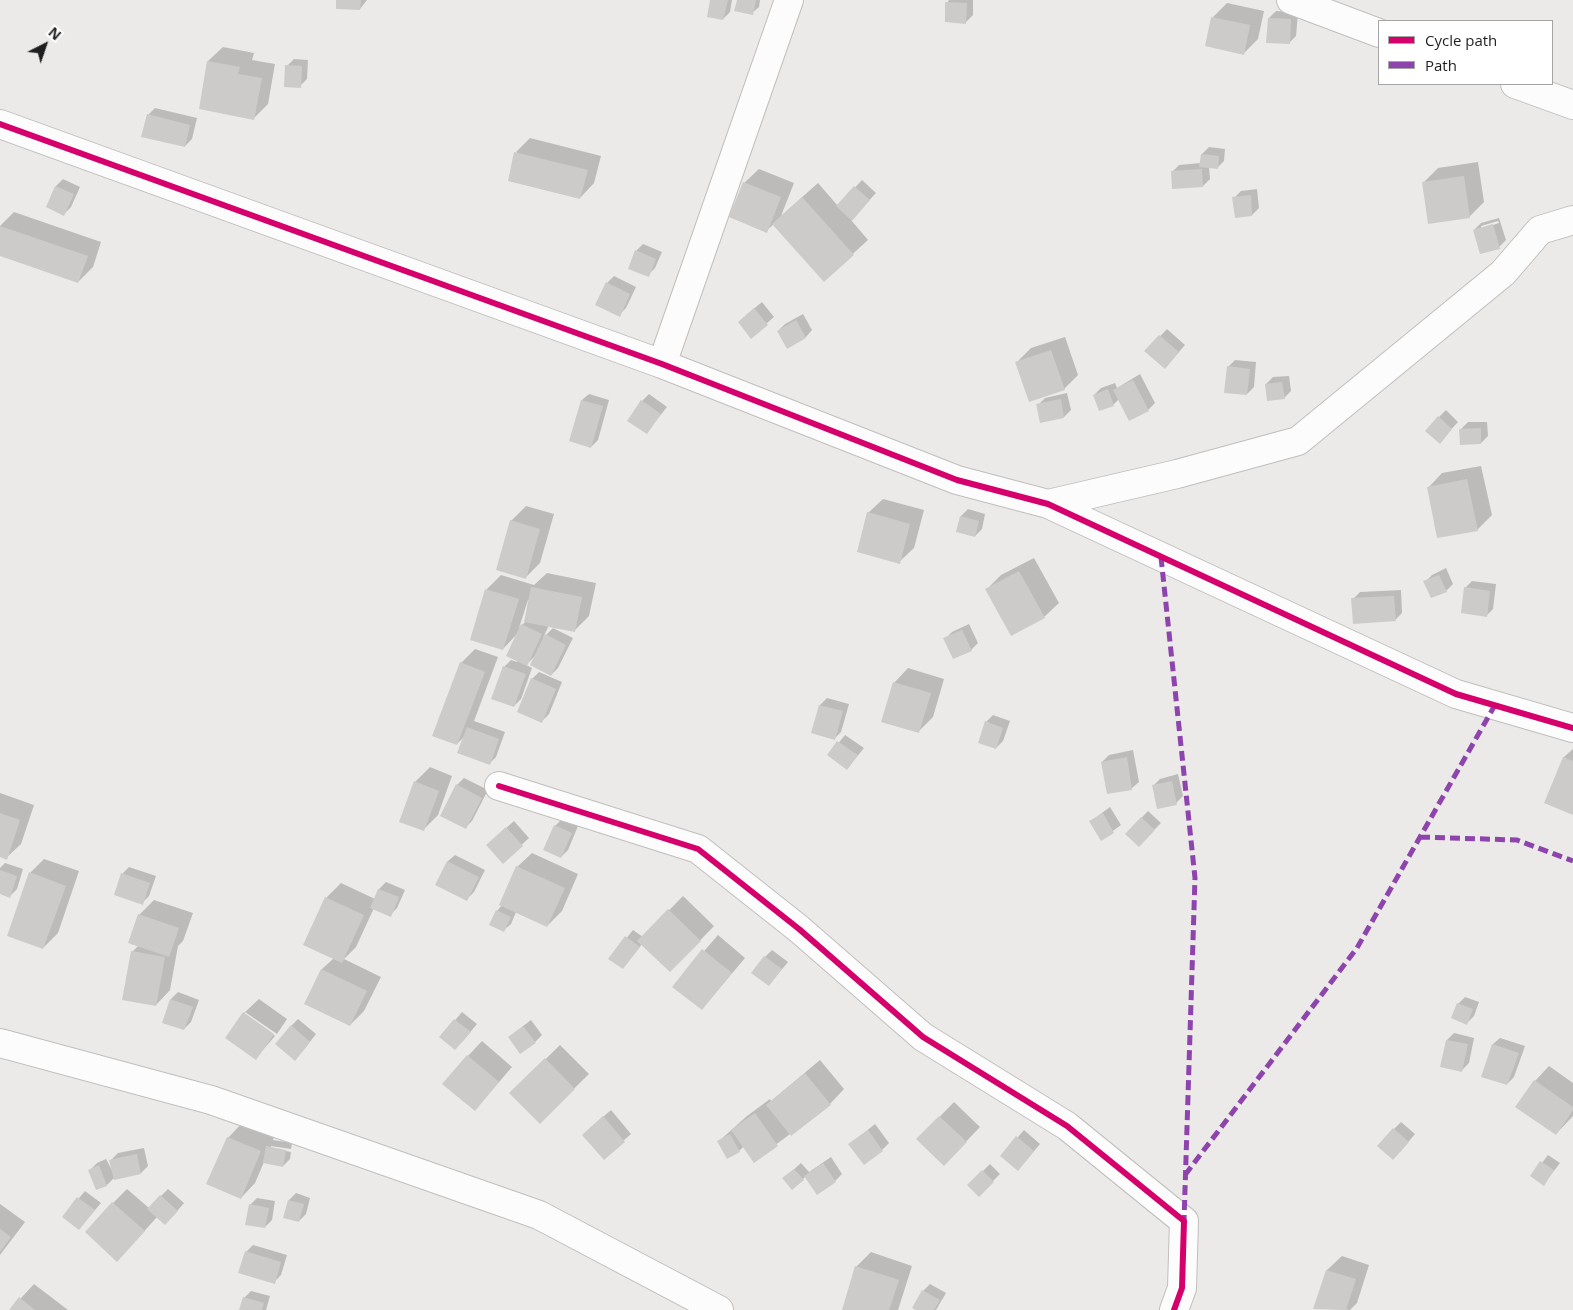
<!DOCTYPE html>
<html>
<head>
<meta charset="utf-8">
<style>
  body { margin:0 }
  #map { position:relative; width:1573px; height:1310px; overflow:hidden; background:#eceae8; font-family:"Open Sans",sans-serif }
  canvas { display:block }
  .legend { position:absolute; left:1378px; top:20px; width:175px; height:65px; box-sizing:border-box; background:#fff; border:1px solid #a5a5a5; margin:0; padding:6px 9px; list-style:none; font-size:15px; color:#1f1f1f }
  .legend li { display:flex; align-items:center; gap:10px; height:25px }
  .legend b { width:25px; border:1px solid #a5a5a5 }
  .north { position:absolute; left:20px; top:20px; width:50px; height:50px; -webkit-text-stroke:4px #fff; paint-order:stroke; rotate:41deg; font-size:14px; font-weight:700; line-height:20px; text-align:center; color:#1f1f1f }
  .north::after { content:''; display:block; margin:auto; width:18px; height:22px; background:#1f1f1f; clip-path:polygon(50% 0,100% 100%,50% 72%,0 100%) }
</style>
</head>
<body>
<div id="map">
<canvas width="1573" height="1310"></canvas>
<ul class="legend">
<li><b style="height:6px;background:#d6006c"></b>Cycle path</li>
<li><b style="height:6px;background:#8e44ad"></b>Path</li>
</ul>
<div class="north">N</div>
</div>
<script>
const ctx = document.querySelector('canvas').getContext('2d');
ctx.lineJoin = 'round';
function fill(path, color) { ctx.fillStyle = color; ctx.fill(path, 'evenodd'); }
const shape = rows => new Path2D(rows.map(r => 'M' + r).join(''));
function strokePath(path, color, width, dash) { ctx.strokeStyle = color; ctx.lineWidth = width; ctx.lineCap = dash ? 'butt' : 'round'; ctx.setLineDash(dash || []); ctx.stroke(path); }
fill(shape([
  [337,0,367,0,360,9],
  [712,0,732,0,730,12,723,19],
  [738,0,760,0,759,7,752,13],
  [949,0,973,0,973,15,966,22,947,3],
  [1227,3,1264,11,1258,39,1244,53,1213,17],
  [1276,11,1298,13,1296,36,1289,43,1269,18],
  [223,47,254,53,252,60,275,64,268,104,254,118,208,61],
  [294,59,308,60,307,79,300,86,287,66],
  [155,108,197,118,192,139,185,146,148,115],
  [530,138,601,156,594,183,580,198,516,152],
  [1209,147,1225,149,1224,161,1217,168,1209,167,1210,179,1203,186,1172,172,1179,165,1201,163,1202,154],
  [1478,162,1484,202,1469,217,1424,182,1438,168],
  [759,169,794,183,781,216,818,183,838,206,862,180,876,193,851,220,868,240,824,280,774,224,766,231,744,183],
  [63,179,80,187,71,207,64,214,47,207,56,186],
  [1257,189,1259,208,1252,215,1234,198,1241,191],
  [14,212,101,242,93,267,78,282,0,255,0,226],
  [1499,218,1506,240,1499,247,1474,230,1481,223],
  [1498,221,1499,223,1481,229,1481,226],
  [643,244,662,252,655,268,648,275,636,251],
  [614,276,636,287,626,308,619,315,607,283],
  [762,302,774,317,751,337,746,315],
  [803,314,812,330,806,337,787,347,778,331,785,324],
  [1167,329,1185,345,1172,360,1146,351],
  [1065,337,1078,375,1064,389,1016,363,1031,348],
  [1235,360,1256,362,1254,387,1247,394,1228,367],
  [1140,374,1155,403,1148,410,1119,399,1113,405,1094,395,1101,388,1115,383,1117,388],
  [1289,376,1291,391,1284,398,1266,384,1273,377],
  [1067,393,1071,410,1064,417,1038,405,1045,398],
  [589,394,609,400,598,440,591,447,582,400],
  [649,394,667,407,647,432,642,401],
  [1446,410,1458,422,1446,435,1439,417],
  [1468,422,1487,422,1488,436,1481,443,1461,429],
  [1481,466,1492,515,1477,530,1428,488,1442,473],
  [883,499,924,510,914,548,899,562,868,513],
  [526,506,554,514,540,563,526,577,511,521],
  [968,509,985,514,982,529,975,536,961,516],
  [1034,558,1059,603,1044,617,987,589,1001,575],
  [1446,568,1453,584,1446,591,1425,582,1432,575],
  [547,573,596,583,589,616,575,630,549,625,543,638,553,628,573,638,558,668,551,675,535,656,526,665,532,668,521,699,514,706,504,667,511,660,517,662,518,660,517,634,503,649,472,639,487,589,501,575,534,585],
  [528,600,530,600,526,621,519,628],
  [1472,581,1496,584,1493,609,1486,616,1465,588],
  [1401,590,1402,613,1395,620,1353,599,1360,592],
  [969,624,978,643,971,650,945,639,952,632],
  [475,649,498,657,474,721,505,732,496,757,489,764,465,736,457,744,461,663],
  [908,668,944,679,933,717,918,732,894,683],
  [539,672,562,682,549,714,542,721,532,679],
  [827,698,849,704,841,732,834,739,820,705],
  [993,715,1010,721,1003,741,996,748,986,722],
  [845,735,864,748,847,769,829,755],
  [1573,749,1573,814,1546,802,1564,757],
  [1133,750,1139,782,1132,788,1108,793,1102,762,1109,755],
  [430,767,452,776,438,815,423,830,415,782],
  [1178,774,1183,796,1176,803,1153,786,1160,779],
  [464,778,488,790,472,821,465,828,457,785],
  [0,793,34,805,21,844,6,858,0,856],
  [1110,807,1121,825,1102,839,1091,821],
  [1148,811,1161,823,1139,845,1127,833],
  [562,819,578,826,568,850,561,857,555,826],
  [514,821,529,838,503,862,495,838],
  [532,853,578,874,562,911,547,926,516,912,511,924,504,930,497,911,502,905,517,867],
  [455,855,485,870,474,892,467,899,437,884,448,861],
  [44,859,79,871,58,933,43,948,30,873],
  [5,863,23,869,17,889,10,896,0,893,0,868],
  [129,867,156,876,149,896,142,903,122,874],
  [386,882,405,890,397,908,390,915,374,908,356,947,344,959,381,977,364,1011,350,1025,306,1004,322,969,334,958,305,944,326,898,341,883,375,899,379,889],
  [683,896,714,926,685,956,642,944,623,968,610,959,633,930,643,937],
  [154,900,193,913,183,941,178,946,170,990,156,1005,133,951,139,945,139,915],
  [718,935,745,958,702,1009,674,986],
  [772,950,788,962,769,985,765,957],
  [178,992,199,1000,191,1022,184,1029,164,1022,171,999],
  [1465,997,1479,1002,1474,1016,1467,1023,1458,1004],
  [259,999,287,1019,277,1034,245,1012,245,1015,275,1036,256,1058,244,1013],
  [462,1012,477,1024,462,1042,441,1037],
  [298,1019,316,1034,302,1052,291,1026],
  [531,1020,542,1035,535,1042,509,1037],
  [1454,1033,1474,1038,1469,1063,1462,1070,1447,1040],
  [1500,1038,1525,1046,1514,1077,1507,1084,1493,1044],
  [482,1041,512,1067,475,1110,468,1056],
  [560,1045,589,1074,540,1122,511,1093],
  [820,1060,844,1089,830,1104,754,1161,744,1146,739,1151,719,1141,747,1116,770,1099,771,1101],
  [1549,1066,1573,1083,1573,1116,1556,1134,1535,1081],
  [954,1102,980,1127,958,1150,918,1139],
  [611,1110,631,1134,604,1158,590,1128],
  [1401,1122,1415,1134,1400,1152,1394,1129],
  [242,1123,274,1137,273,1140,292,1143,291,1149,271,1146,271,1148,291,1152,290,1159,283,1166,264,1162,255,1183,241,1198,228,1138],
  [875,1124,889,1143,882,1150,850,1144],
  [1024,1130,1040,1144,1025,1162,1002,1156],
  [144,1148,148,1166,141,1173,115,1177,107,1185,90,1170,97,1163,106,1159,114,1174,111,1160,118,1153],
  [1548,1155,1560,1163,1544,1184,1532,1176],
  [831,1157,842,1174,835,1181,806,1176,803,1179,784,1178,801,1163,809,1172],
  [990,1164,1000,1174,979,1195,969,1185],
  [127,1189,149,1208,168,1189,184,1203,172,1217,157,1217,131,1246,113,1203],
  [85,1191,101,1203,79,1229,63,1217],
  [296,1193,310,1198,306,1214,299,1221,284,1217,289,1200],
  [257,1198,275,1201,272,1220,265,1227,250,1205],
  [0,1204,25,1222,0,1255],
  [253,1245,287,1255,281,1275,274,1282,246,1252],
  [871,1252,912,1266,898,1310,843,1310,856,1267],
  [1342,1256,1369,1265,1357,1303,1350,1310,1314,1308,1327,1270],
  [34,1284,68,1310,10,1310],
  [930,1284,946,1293,936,1310,919,1310,923,1291],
  [251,1291,270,1296,266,1310,241,1310,244,1298]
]), '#0003');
fill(shape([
  [336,0,361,0,360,10,336,9],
  [710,0,728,0,723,20,707,17],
  [737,0,756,0,753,15,734,11],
  [945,2,967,3,966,24,945,22],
  [1211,17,1250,25,1244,55,1205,46],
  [1268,18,1291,19,1290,44,1266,43],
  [207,61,240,67,238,74,262,78,254,120,199,109],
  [285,65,302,66,301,88,284,87],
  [147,114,190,125,185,147,141,137],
  [514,152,588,170,580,199,508,181],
  [1201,154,1219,156,1218,169,1199,167],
  [1202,169,1203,187,1172,189,1171,171],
  [1464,176,1470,218,1428,224,1422,182],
  [743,182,781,197,767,233,729,217],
  [55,186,74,194,64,216,46,207],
  [854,186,870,200,852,221,836,206],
  [1251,195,1252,216,1235,218,1232,197],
  [802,197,854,255,824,282,772,224],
  [1493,224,1500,249,1480,254,1473,230],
  [0,226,88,256,78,283,0,256],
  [635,250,656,259,649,277,628,269],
  [606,282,630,294,620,317,595,305],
  [754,308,768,325,751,339,738,322],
  [796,320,806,338,787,349,777,331],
  [1159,335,1179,352,1165,369,1144,351],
  [1051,350,1065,390,1029,402,1015,362],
  [1227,366,1250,369,1247,395,1224,393],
  [1133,380,1149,411,1129,421,1113,390],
  [1282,382,1285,399,1267,401,1265,384],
  [1108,389,1114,406,1099,411,1093,395],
  [1061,399,1064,418,1040,423,1036,404],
  [581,400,603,406,591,448,569,441],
  [641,400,661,414,647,434,627,421],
  [1438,416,1452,429,1440,444,1425,431],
  [1481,428,1481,444,1460,445,1459,429],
  [1467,479,1478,531,1437,538,1427,487],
  [867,512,910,524,900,564,857,552],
  [960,516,979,521,975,537,956,532],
  [510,520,540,529,526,579,496,570],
  [1019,571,1045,618,1011,636,985,589],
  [1439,575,1447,592,1431,598,1423,581],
  [531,587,582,597,575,632,524,622],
  [1464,587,1490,591,1487,617,1461,613],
  [485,589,519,599,503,650,470,640],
  [1394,596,1396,621,1353,624,1351,598],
  [521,624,542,634,527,666,506,656],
  [962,630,972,651,953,659,943,638],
  [545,634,566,645,551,676,530,665],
  [460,662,485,672,457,745,432,736],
  [503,666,526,674,514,707,491,699],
  [531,678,556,689,542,723,517,712],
  [893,682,931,693,919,733,881,722],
  [819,705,843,711,835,740,811,733],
  [985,721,1003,728,996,749,978,743],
  [467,727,499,739,490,765,457,753],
  [837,741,858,755,847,770,827,755],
  [1127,757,1132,790,1107,794,1101,762],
  [1563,757,1573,761,1573,815,1544,803],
  [414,781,439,791,424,831,399,822],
  [1172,781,1177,805,1157,809,1152,785],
  [456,784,482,798,466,829,440,816],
  [0,813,20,820,7,860,0,857],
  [1103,813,1114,833,1101,841,1089,821],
  [1141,817,1155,830,1139,847,1125,834],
  [554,825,572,833,561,858,543,850],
  [506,827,523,846,503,864,486,845],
  [447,861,479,877,467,901,435,885],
  [516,866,565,888,547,927,499,905],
  [0,870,17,876,10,898,0,894],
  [29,872,66,886,43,949,7,936],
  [121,873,150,883,143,905,114,895],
  [378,889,399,897,391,917,370,908],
  [325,897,364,915,342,963,303,945],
  [668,909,701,941,670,972,637,941],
  [496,910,511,917,504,932,489,925],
  [138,914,179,928,169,957,128,943],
  [625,936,640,947,623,969,608,959],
  [702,949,732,973,702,1010,672,987],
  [131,951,165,957,156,1006,122,1000],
  [764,956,782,969,769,986,751,973],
  [321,969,367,991,350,1026,304,1004],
  [170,999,193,1007,184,1030,162,1023],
  [1457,1003,1473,1009,1467,1025,1451,1018],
  [243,1012,274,1034,256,1060,225,1038],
  [454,1019,471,1032,455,1050,439,1037],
  [291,1025,310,1042,295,1061,275,1044],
  [523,1026,536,1043,520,1054,508,1037],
  [1446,1040,1468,1044,1462,1072,1440,1067],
  [1492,1044,1519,1053,1507,1085,1481,1077],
  [467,1055,499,1082,475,1111,442,1084],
  [545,1058,575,1089,540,1124,509,1093],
  [805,1073,831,1105,791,1136,766,1105],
  [1534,1080,1573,1107,1573,1110,1556,1135,1515,1107],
  [755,1113,778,1146,754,1163,731,1130],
  [603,1116,625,1142,604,1160,582,1135],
  [939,1116,967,1142,944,1166,916,1139],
  [1393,1128,1409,1142,1393,1160,1377,1146],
  [868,1130,883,1151,864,1165,848,1144],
  [730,1134,740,1152,727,1159,717,1141],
  [1016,1136,1034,1151,1018,1171,1000,1156],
  [227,1137,261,1151,241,1199,206,1184],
  [266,1146,286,1150,283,1167,263,1163],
  [137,1154,141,1174,114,1180,109,1160],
  [1540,1161,1554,1170,1544,1186,1530,1176],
  [823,1163,836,1182,817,1195,804,1176],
  [99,1165,107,1186,96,1190,88,1170],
  [794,1169,804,1180,792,1190,782,1178],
  [982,1170,994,1182,979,1197,967,1185],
  [160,1195,178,1211,165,1225,147,1209],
  [77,1197,95,1210,79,1230,62,1217],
  [288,1200,304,1204,299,1222,283,1218],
  [112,1202,145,1231,117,1262,85,1232],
  [249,1204,269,1208,265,1228,245,1225],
  [0,1229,11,1237,0,1252],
  [245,1251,281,1262,275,1284,238,1273],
  [855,1266,899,1280,889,1310,842,1310],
  [1326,1270,1356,1279,1346,1310,1313,1309],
  [922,1290,940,1300,934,1310,916,1310,912,1308],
  [19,1297,35,1310,9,1310],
  [243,1297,264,1303,262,1310,239,1310]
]), '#cdcbc9');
const minor = shape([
  [1291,0,1379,33],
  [1515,84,1573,105],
  [0,124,662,364,957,480,1048,504,1456,694,1573,728],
  [662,364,789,0],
  [1048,504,1177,474,1298,441,1503,273,1540,230,1573,220],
  [499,786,698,849,799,929,923,1037,1067,1126,1184,1221,1182,1288,1174,1310],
  [0,1043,211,1100,539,1215,719,1310]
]);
strokePath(minor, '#c0bfbe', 30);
strokePath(minor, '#fcfcfc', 28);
strokePath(shape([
  [1161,557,1195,878,1184,1221],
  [1420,837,1517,840,1573,861],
  [1185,1175,1357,948,1495,705]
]), '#8e44ad', 5, [10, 5]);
strokePath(shape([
  [0,124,662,364,957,480,1048,504,1456,694,1573,728],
  [499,786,698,849,799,929,923,1037,1067,1126,1184,1221,1182,1288,1174,1310]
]), '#d6006c', 6);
</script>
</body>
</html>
